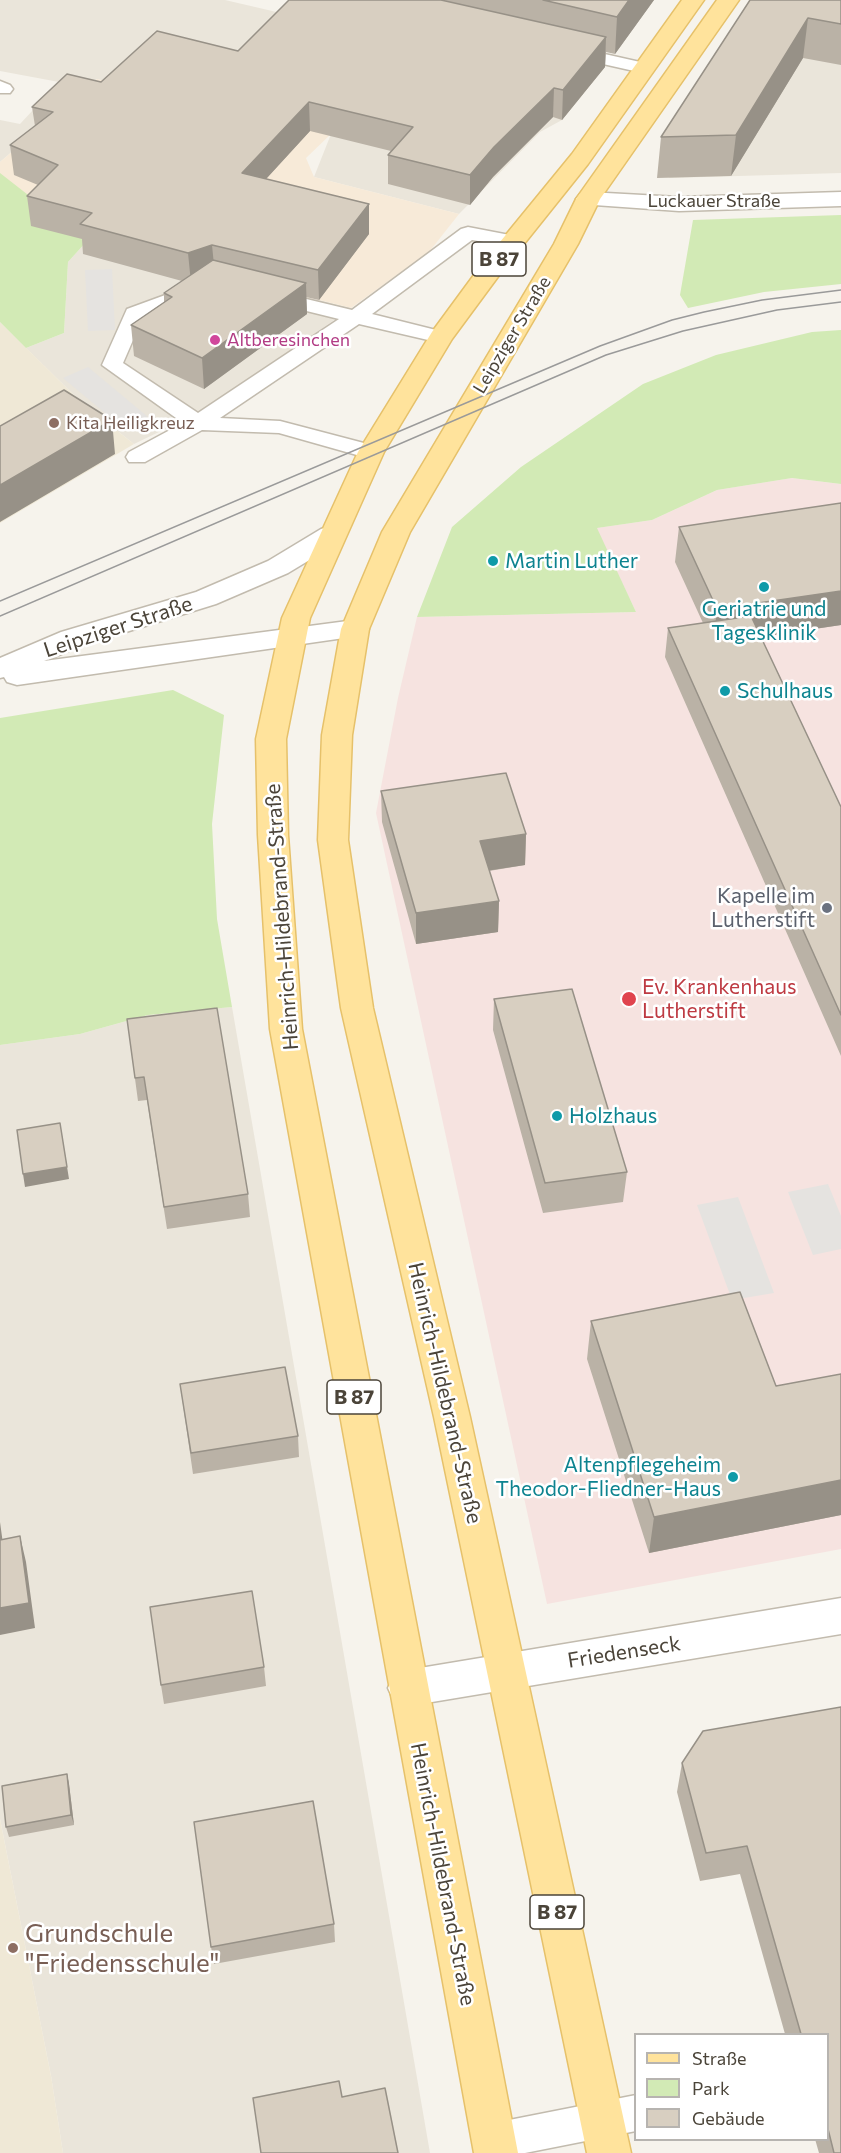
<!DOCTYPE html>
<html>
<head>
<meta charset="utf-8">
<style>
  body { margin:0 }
  #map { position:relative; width:841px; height:2153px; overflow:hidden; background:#f6f3ec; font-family:Commissioner,sans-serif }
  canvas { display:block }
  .legend { position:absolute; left:634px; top:2033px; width:195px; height:108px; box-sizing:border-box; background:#fff; border:2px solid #b7b4b0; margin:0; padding:8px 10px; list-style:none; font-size:18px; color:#4b4439 }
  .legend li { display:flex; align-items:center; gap:12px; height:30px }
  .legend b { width:30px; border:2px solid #b7b4b0 }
</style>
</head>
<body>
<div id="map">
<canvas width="841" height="2153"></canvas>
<ul class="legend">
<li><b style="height:8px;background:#ffe39c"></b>Straße</li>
<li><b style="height:16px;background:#d2eab5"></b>Park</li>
<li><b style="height:16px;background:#d8cfc1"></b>Gebäude</li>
</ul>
</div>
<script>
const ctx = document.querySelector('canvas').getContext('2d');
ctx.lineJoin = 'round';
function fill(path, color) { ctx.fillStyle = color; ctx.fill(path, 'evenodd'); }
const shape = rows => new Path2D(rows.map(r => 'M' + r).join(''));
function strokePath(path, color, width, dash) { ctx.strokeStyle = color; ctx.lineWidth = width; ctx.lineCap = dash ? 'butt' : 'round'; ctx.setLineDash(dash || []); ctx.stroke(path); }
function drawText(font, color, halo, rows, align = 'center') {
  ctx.font = font + ' Commissioner,sans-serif'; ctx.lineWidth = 5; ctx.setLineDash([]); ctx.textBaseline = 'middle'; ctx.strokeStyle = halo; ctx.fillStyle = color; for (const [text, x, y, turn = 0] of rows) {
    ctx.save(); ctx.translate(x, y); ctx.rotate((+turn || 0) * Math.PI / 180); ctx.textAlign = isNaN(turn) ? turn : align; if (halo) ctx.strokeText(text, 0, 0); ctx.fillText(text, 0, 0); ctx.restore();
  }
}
fill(shape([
  [0,0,225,0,590,85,562,120,540,132,459,214,314,177,331,134,97,79,0,162,0,120,20,124,59,82,0,71],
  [841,0,841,173,670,178,660,171],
  [87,241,351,308,213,406,134,444,82,403,26,348,64,333,68,262],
  [232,1007,430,2153,63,2153,51,2076,0,1819,0,1045,80,1034,148,1015]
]), '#eae5da');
fill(shape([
  [97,79,331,134,306,158,314,177,459,214,429,252,351,308,26,226,0,179,0,162]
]), '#f7ead8');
fill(shape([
  [0,322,82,403,134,444,0,523],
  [0,1819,51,2076,63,2153,0,2153]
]), '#efe8d6');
fill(shape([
  [792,478,841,484,841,1549,547,1604,376,813,398,698,417,617,636,612,596,528,652,520,717,490]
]), '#f6e3e0');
fill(shape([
  [0,173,87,241,68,262,64,333,26,348,0,322],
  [841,215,841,284,764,292,688,308,680,295,693,220],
  [841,330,841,484,792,478,717,490,652,520,597,528,636,612,417,617,452,527,521,467,643,384,716,355,812,332],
  [173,690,224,715,212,824,217,919,232,1007,148,1015,80,1034,0,1045,0,718]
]), '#d2eab5');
fill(shape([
  [112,269,115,330,88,331,85,270],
  [88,367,148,417,123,428,63,378],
  [828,1184,841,1216,841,1249,813,1255,788,1192],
  [738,1197,774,1293,732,1300,697,1205]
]), '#e5e3e0');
const service = shape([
  [569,46,649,64,652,68,643,73,563,55,560,51,569,46],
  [0,81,10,85,13,89,10,93,0,93,0,81],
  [468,227,520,237,523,241,513,247,472,240,372,314,448,333,451,337,448,341,441,343,359,324,220,418,280,421,379,447,382,452,379,457,371,459,279,433,202,430,145,462,129,462,126,457,129,452,183,423,102,365,127,309,198,283,205,285,208,289,205,293,143,317,123,363,198,413,339,319,266,301,263,297,266,293,273,291,352,310,461,229,468,227],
  [636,2095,636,2131,525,2153,481,2153,476,2141,481,2128,494,2123,636,2095]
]);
const minor = shape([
  [588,192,679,197,841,192,841,206,679,211,580,204,576,199,580,194,588,192],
  [841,1598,841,1634,408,1706,394,1701,388,1688,394,1675,408,1670,841,1598]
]);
const tertiary = shape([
  [331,526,341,529,345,535,341,541,288,573,216,604,81,646,44,661,355,620,365,623,369,629,365,635,17,685,7,682,4,677,0,678,0,658,61,632,196,592,268,561,321,529,331,526]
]);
const primary = shape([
  [682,0,704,0,588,164,500,274,452,339,384,452,310,618,286,739,288,835,302,1029,518,2153,474,2153,270,1029,258,835,256,739,282,618,358,452,432,332,482,264,572,154,682,0],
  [717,0,739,0,600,199,578,244,410,532,369,629,352,735,348,840,373,1008,470,1417,631,2153,587,2153,434,1417,341,1008,318,840,322,735,341,629,382,532,554,244,576,199,717,0]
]);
strokePath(service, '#c2bbae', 3);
strokePath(minor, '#c2bbae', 3);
strokePath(tertiary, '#c2bbae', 3);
strokePath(primary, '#e6c16a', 3);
fill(service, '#fff');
fill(minor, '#fff');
fill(tertiary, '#fff');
fill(primary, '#ffe39c');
strokePath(shape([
  [0,601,600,346,672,320,704,312,762,300,841,290],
  [0,616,606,355,683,331,777,310,841,302]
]), '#9a9a9a', 1.5);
fill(shape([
  [289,0,654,0,615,54,606,52,605,67,562,120,553,117,493,177,470,205,388,184,388,155,391,151,310,131,266,179,369,204,369,234,319,300,306,297,307,314,204,389,134,356,131,325,164,302,164,293,182,281,83,254,82,239,31,226,27,196,38,185,14,175,10,145,35,126,32,107,101,82,238,51],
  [750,0,841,0,841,65,803,58,731,176,657,178,661,137],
  [841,503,841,625,761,637,841,807,841,1056,665,657,668,628,703,623,675,562,679,527],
  [381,791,526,834,525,865,489,871,499,901,498,932,416,944,382,822],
  [494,999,627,1172,623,1202,543,1213,493,1030],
  [127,1019,248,1194,250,1217,167,1229,147,1100,138,1101],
  [591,1321,776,1386,841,1374,841,1515,649,1553,587,1359],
  [180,1384,298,1436,299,1457,193,1474],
  [264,1667,266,1686,164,1704,161,1685],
  [841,1707,841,2153,819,2153,815,2139,828,2139,828,2034,785,2034,740,1874,700,1881,677,1792,682,1763],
  [67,1774,69,1784,74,1825,9,1837,6,1827],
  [334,1924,335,1942,214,1964,211,1947]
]), '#bab2a6');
fill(shape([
  [629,0,654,0,615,54,617,17],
  [808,18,803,58,731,176,736,135],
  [606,37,605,67,562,120,563,90],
  [554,88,553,117,493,177,470,205,470,175,494,147],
  [309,102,310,131,244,203,242,173],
  [369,204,369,234,319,300,318,270],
  [212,245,215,275,191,283,188,253],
  [306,283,307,314,204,389,202,358],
  [112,420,115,454,0,522,0,485],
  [841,591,841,625,713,644,717,609],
  [526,834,525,865,479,872,480,841],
  [499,901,498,932,416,944,416,913],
  [60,1123,69,1179,25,1187,23,1174],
  [841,1480,841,1515,649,1553,654,1517],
  [0,1522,6,1566,0,1541],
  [20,1536,26,1562,35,1628,0,1635,0,1608],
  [67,1774,69,1784,74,1825,71,1815]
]), '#979187');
const building = shape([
  [289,0,441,0,606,37,563,90,554,88,494,147,470,175,388,155,413,127,309,102,242,173,369,204,318,270,212,245,188,253,80,224,92,213,27,196,58,165,10,145,53,112,32,107,67,74,101,82,157,31,238,51,289,0],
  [543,0,629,0,617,17,543,0],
  [750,0,841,0,841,24,808,18,736,135,661,137,750,0],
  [213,260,306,283,202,358,131,325,172,297,164,293,213,260],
  [64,390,112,420,0,485,0,426,64,390],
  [841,503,841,591,717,609,679,527,841,503],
  [751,616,841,807,841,1015,668,628,751,616],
  [506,773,526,834,480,841,499,901,416,913,381,791,506,773],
  [572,989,627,1172,545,1183,494,999,572,989],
  [217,1008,248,1194,164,1207,144,1077,135,1078,127,1019,217,1008],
  [60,1123,67,1167,23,1174,17,1130,60,1123],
  [740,1292,776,1386,841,1374,841,1480,654,1517,591,1321,740,1292],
  [285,1367,298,1436,191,1453,180,1384,285,1367],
  [20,1536,29,1603,0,1608,0,1540,20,1536],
  [252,1591,264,1667,161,1685,150,1607,252,1591],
  [841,1707,841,2153,834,2153,828,2129,828,2034,801,2034,747,1846,706,1853,682,1763,703,1731,841,1707],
  [67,1774,71,1815,6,1827,2,1786,67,1774],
  [313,1801,334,1924,211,1947,194,1822,313,1801],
  [339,2081,342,2097,385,2088,398,2153,261,2153,253,2098,339,2081]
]);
fill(building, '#d8cfc1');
strokePath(building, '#979187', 1.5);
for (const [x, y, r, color] of [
  [215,340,6,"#d1479c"],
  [54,423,6,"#8d6e63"],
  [493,561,6,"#0f9aa8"],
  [764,587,6,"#0f9aa8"],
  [725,691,6,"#0f9aa8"],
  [827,908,6,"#6b7280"],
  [629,999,8,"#e0444e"],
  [557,1116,6,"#0f9aa8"],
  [733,1477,6,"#0f9aa8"],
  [13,1948,6,"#8d6e63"]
]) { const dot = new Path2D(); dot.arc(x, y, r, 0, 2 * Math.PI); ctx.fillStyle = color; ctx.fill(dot); strokePath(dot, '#fff', 2); }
drawText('18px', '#4b4439', '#fff', [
  ["Luckauer Straße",714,201],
  ["Leipziger Straße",512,335,-59]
]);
drawText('18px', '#b23c85', '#fff', [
  ["Altberesinchen",227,340]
], 'left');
drawText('18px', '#785e54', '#fff', [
  ["Kita Heiligkreuz",66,423]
], 'left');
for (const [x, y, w] of [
  [499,259,54],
  [354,1397,54],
  [557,1912,54]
]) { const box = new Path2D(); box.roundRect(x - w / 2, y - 17, w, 34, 4.5); ctx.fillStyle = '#fff'; ctx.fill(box); strokePath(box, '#4b4439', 1.5); }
drawText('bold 20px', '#4b4439', null, [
  ["B 87",499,259],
  ["B 87",354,1397],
  ["B 87",557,1912]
]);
drawText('21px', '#0d838f', '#fff', [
  ["Martin Luther",505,561],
  ["Geriatrie und",764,609,"center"],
  ["Tagesklinik",764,633,"center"],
  ["Schulhaus",737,691],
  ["Holzhaus",569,1116],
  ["Altenpflegeheim",721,1465,"right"],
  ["Theodor-Fliedner-Haus",721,1489,"right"]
], 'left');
drawText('21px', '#4b4439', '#fff', [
  ["Leipziger Straße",118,627,-18],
  ["Heinrich-Hildebrand-Straße",282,917,-94],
  ["Heinrich-Hildebrand-Straße",445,1393,77],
  ["Friedenseck",624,1652,-9],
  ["Heinrich-Hildebrand-Straße",443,1874,79]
]);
drawText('21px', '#5b616d', '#fff', [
  ["Kapelle im",815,896],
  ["Lutherstift",815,920]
], 'right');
drawText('21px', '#be3a42', '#fff', [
  ["Ev. Krankenhaus",642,987],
  ["Lutherstift",642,1011]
], 'left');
drawText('26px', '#785e54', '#fff', [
  ["Grundschule",25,1933],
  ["\"Friedensschule\"",25,1963]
], 'left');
</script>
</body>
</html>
